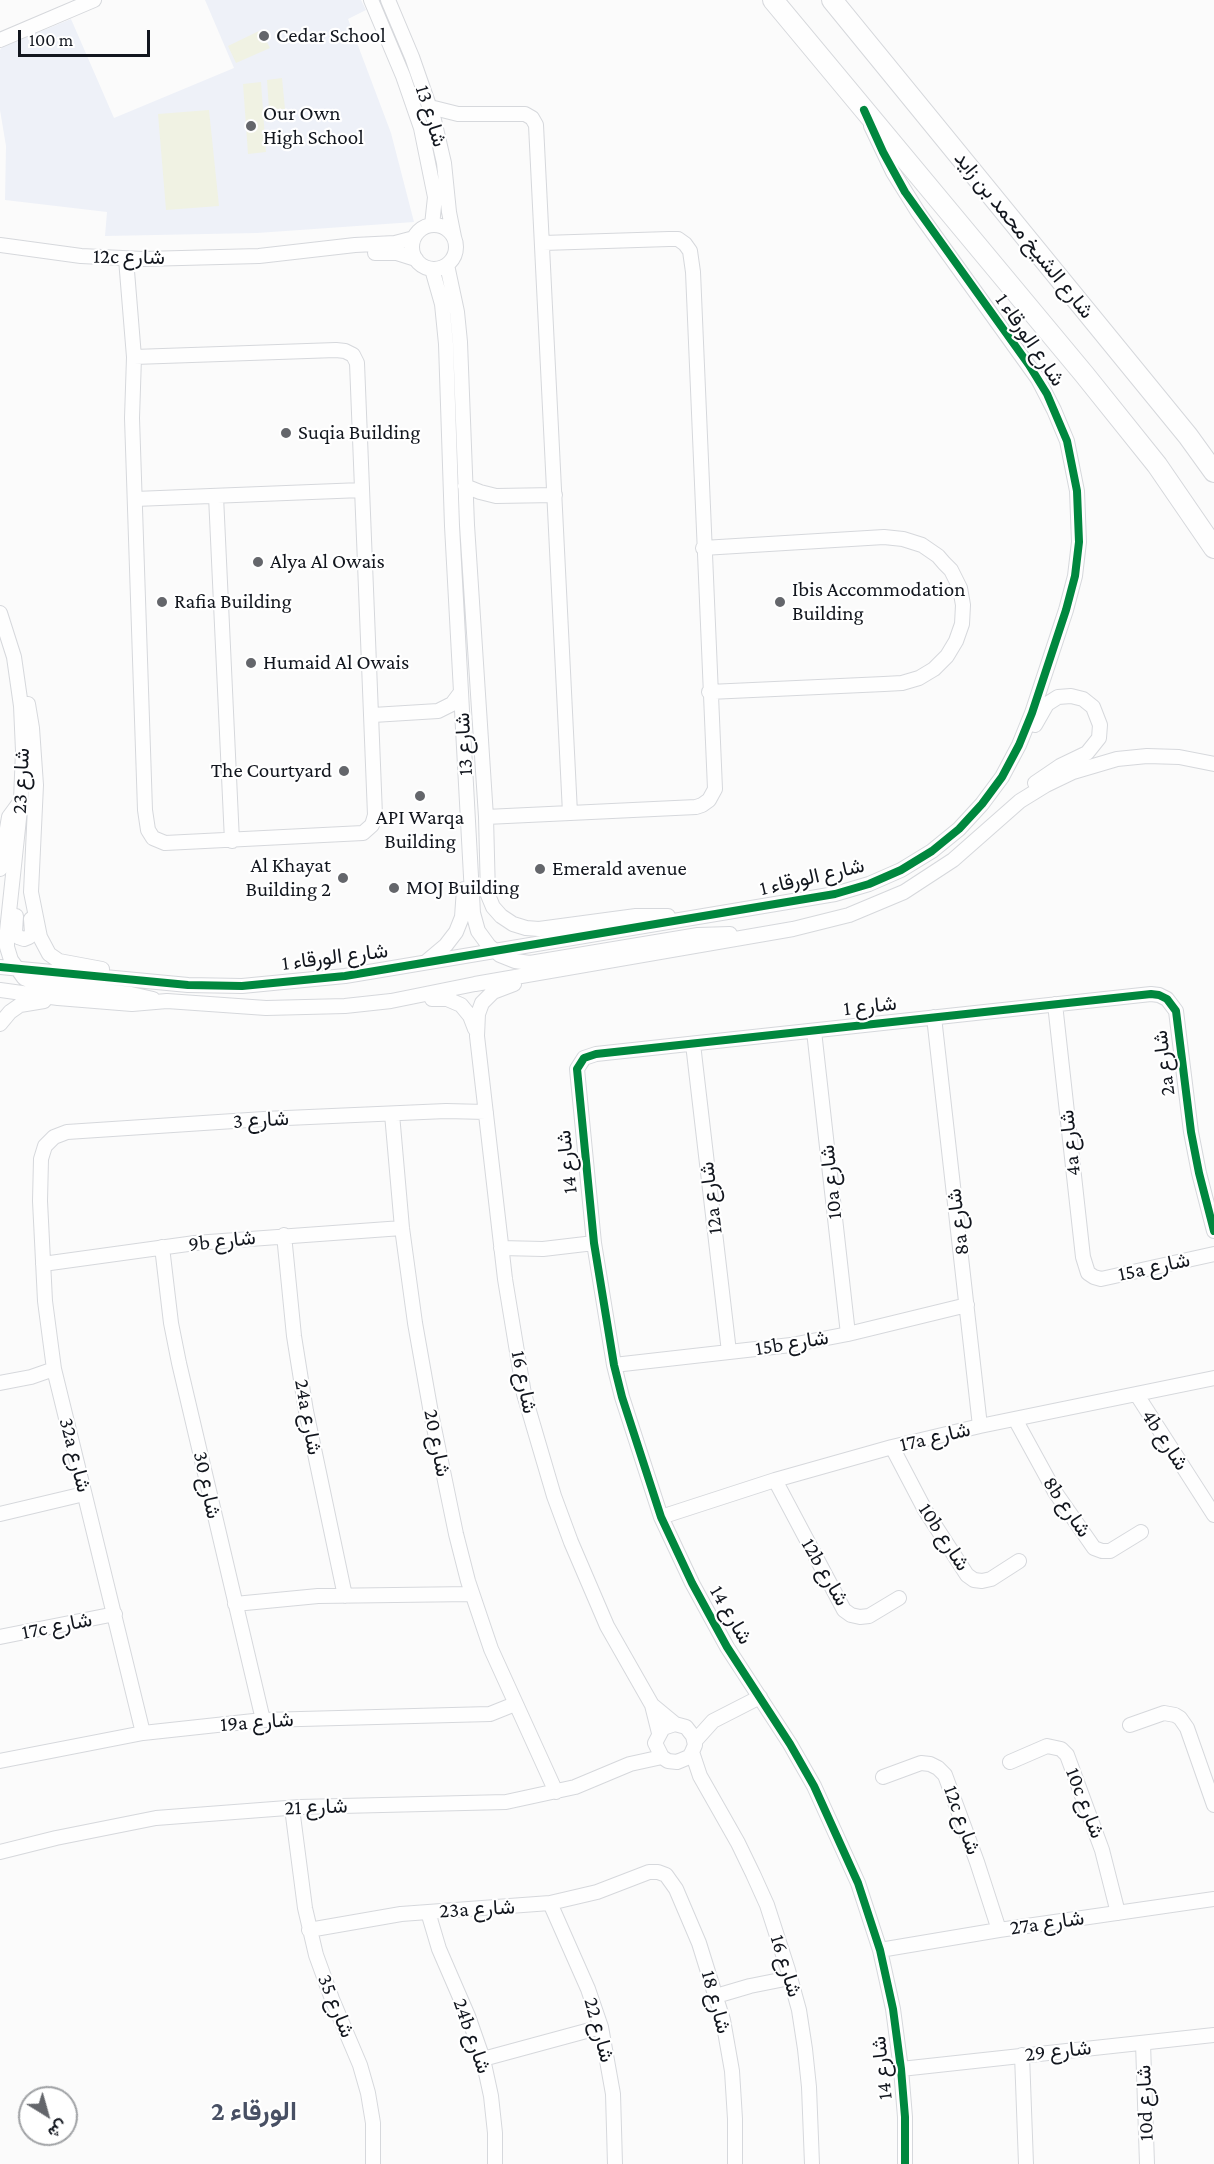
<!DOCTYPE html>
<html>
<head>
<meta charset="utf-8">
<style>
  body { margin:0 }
  #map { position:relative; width:1214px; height:2164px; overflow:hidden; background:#fbfbfb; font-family:"Crimson Pro",Vazirmatn,serif }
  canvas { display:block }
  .north { position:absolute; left:18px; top:2086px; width:60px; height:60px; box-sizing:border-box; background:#fff; border:2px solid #a0a2a5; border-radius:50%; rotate:143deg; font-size:16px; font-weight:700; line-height:24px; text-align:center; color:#12161e }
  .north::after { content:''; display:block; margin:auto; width:21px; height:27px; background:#64666b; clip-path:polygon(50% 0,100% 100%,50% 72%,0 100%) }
  .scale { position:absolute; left:18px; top:30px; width:132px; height:27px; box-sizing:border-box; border:3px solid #12161e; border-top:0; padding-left:8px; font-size:18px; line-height:21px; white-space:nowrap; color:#12161e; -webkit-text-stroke:4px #fff; paint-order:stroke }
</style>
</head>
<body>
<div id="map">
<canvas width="1214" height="2164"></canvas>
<div class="north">ش</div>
<div class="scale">100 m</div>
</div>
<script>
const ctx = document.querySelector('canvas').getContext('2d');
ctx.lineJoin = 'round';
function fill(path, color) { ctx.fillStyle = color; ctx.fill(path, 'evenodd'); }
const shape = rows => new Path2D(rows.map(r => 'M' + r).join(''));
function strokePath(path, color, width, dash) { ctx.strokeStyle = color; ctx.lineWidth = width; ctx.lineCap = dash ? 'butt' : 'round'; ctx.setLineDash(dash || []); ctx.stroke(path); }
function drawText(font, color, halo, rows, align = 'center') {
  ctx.font = font + ' "Crimson Pro",Vazirmatn,serif'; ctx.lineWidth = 4.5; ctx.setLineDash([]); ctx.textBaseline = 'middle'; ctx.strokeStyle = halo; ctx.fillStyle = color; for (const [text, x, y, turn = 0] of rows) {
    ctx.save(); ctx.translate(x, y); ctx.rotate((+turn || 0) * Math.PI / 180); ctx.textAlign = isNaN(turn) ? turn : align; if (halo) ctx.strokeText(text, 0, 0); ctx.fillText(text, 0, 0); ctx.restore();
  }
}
fill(shape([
  [205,0,361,0,366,10,348,19,391,133,414,222,257,233,105,236,107,212,5,200,6,146,0,110,0,50,2,47,71,19,114,118,234,68]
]), '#eef1f8');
fill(shape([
  [261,30,270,48,236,63,228,46],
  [282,78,285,109,269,110,267,80],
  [261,82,266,152,248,154,243,84],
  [209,110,219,206,166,210,158,114]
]), '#f0f2e3');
const minor = shape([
  [371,0,403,76,421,128,435,197,432,225],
  [388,0,412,57,434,120,444,163,449,212,454,237],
  [0,40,94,0],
  [430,107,458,114,525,114,532,118,536,125,570,813],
  '412 247a22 22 0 1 1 44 0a22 22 0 1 1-44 0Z',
  [0,245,81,256,143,259,259,256,355,245,395,243,414,238],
  [375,253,397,253,416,259],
  [126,259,134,357,132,418,145,810,148,830,153,838,165,843,363,833,372,825,375,815,357,363,353,355,345,351,336,350,134,357],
  [447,265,457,312,460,342,467,525,486,817,488,895,493,907,501,916,513,924,526,928,539,929,636,916,668,916],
  [432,269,442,304,446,344,452,526,473,913,478,931,489,946,500,955,515,961,530,963,698,935,730,934],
  [465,486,480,492,496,496,555,495],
  [216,496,232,841],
  [135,499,362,490],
  [703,548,884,537,903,539,922,545,938,556,944,563,951,570,960,588,963,605,962,624,956,641,947,656,934,669,919,678,902,683,884,684,709,692],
  [0,613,14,657,21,706,23,751,21,800,7,931,7,947,11,960,24,978,38,984,131,994,153,999],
  [28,704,32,728,36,785,31,892,40,937,49,954,59,961,102,969],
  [373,715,438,711,452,704,461,692],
  [1035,725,1047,704,1058,697,1071,696,1083,699,1093,707,1100,725,1099,738,1087,753,1060,766,1035,783],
  [486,817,696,807,702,805,709,800,715,789,693,272,690,251,685,244,678,239,669,239,543,243],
  [0,869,9,817,20,802],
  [16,916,15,932,18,937,24,939,29,937,32,933,31,919],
  [427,961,446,945,456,932,462,917,464,889],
  [0,967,188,985,242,986,345,976,835,894,869,884,901,870,932,851,959,829,982,804,1002,777,1019,745,1032,713,1066,610,1075,576,1079,542,1077,491,1067,441,1054,410,1038,379,918,212,893,172,871,126],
  [514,984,493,992,482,1003,478,1014,477,1036,505,1279,524,1394,554,1496,571,1542,607,1626,652,1705,659,1733],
  [0,990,58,998,132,1004,167,1001,266,1008,345,1006,391,1001,475,984,793,929,849,915,904,892,953,860,1020,801,1046,785,1073,772,1117,759,1147,756,1179,757,1214,764],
  [432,999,447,999,461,1005,470,1016,475,1029],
  [1055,1004,1083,1257,1088,1273,1094,1277,1101,1279,1214,1254],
  [934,1017,980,1426],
  [0,1024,10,1012,20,1005,44,1001],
  [814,1031,848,1334],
  [693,1044,729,1352],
  [392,1114,402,1228,415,1323,431,1413,456,1534,468,1581,491,1649,556,1792],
  [284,1235,294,1336,306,1411,345,1596],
  [162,1247,171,1323,179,1363,263,1720],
  [501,1248,543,1249,594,1243],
  [43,1264,195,1243,402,1228],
  [614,1365,791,1345,848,1334,967,1305],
  [0,1383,31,1377,54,1369],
  [1137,1395,1214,1515],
  [1015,1419,1055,1492,1094,1548,1102,1551,1110,1551,1141,1532],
  [892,1447,925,1510,967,1575,974,1580,982,1581,991,1579,1019,1561],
  [775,1480,844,1610,851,1615,860,1617,869,1616,899,1598],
  [0,1514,84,1494],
  [661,1517,775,1480,892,1447,980,1426,1214,1378],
  [235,1604,318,1596,472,1594],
  [0,1637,115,1614],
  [652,1705,675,1724,686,1727,693,1736,695,1745,692,1752,689,1757,677,1762,668,1761,662,1757,655,1743,663,1728,675,1724],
  [1130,1725,1164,1713,1175,1715,1180,1718,1187,1728,1214,1805],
  [143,1733,54,1369,45,1301,40,1201,41,1159,45,1146,54,1137,67,1132,264,1119,446,1111,486,1112],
  [695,1741,713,1721,760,1697],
  [692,1752,700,1776,738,1843,753,1874,767,1905,788,1970,799,2010,805,2049,809,2087,812,2164],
  [0,1761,143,1733,263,1720,490,1714,515,1704],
  [1010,1762,1047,1746,1061,1749,1067,1755,1102,1850,1118,1913],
  [883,1777,921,1763,930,1764,938,1768,945,1775,977,1862,999,1930],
  [292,1808,305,1908,316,1955,332,1999,360,2065,368,2093,373,2123,373,2164],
  [0,1852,56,1838,156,1818,300,1807,506,1802,575,1787,630,1764,662,1757],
  [550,1903,588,1989,601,2027,613,2094,615,2164],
  [428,1912,439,1949,468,2016,483,2059,491,2096,495,2133,495,2164],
  [309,1930,401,1914,550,1903,597,1892,649,1872,658,1872,666,1875,676,1889,699,1943,723,2020,732,2071,735,2119,735,2164],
  [880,1950,999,1930,1214,1899],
  [716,1996,750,1986,790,1978],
  [1143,2043,1147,2164],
  [1022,2055,1026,2164],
  [483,2059,601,2027],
  [901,2069,1214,2035],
  [905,2164,905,2117,901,2069,893,2009,880,1950,858,1883,814,1786,790,1744,727,1647,692,1583,661,1517,622,1397,614,1365,594,1243,577,1069,584,1058,596,1054,1151,994,1159,995,1167,999,1176,1011,1191,1132,1199,1173,1214,1231]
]);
const highway = shape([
  [773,0,1084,374,1157,465,1214,548],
  [832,0,1188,436,1214,472]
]);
strokePath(minor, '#d6d8dc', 16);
strokePath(highway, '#d6d8dc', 22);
strokePath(minor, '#fefefe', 14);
strokePath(highway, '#fefefe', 20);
strokePath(shape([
  [0,967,188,985,242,986,345,976,835,894,869,884,901,870,932,851,959,829,982,804,1002,777,1019,745,1032,713,1066,610,1075,576,1079,542,1077,491,1067,441,1047,394,1029,365,905,192,883,152,864,110],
  [905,2164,905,2117,901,2069,893,2009,880,1950,858,1883,814,1786,790,1744,727,1647,692,1583,661,1517,622,1397,614,1365,594,1243,577,1069,584,1058,596,1054,1151,994,1159,995,1167,999,1176,1011,1191,1132,1199,1173,1214,1231]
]), '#00873e', 8);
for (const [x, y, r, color] of [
  [264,36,6,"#64666b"],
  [251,126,6,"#64666b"],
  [286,433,6,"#64666b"],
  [258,562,6,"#64666b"],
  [162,602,6,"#64666b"],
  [780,602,6,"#64666b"],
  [251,663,6,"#64666b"],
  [344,771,6,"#64666b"],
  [420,796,6,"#64666b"],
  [540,869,6,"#64666b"],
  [343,878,6,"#64666b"],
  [394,888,6,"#64666b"]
]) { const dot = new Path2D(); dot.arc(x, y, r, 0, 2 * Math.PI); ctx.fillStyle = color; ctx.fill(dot); strokePath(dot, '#fff', 2); }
drawText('21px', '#12161e', '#fff', [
  ["Cedar School",276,36],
  ["Our Own",263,114],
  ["High School",263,138],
  ["Suqia Building",298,433],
  ["Alya Al Owais",270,562],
  ["Ibis Accommodation",792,590],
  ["Building",792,614],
  ["Rafia Building",174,602],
  ["Humaid Al Owais",263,663],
  ["The Courtyard",332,771,"right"],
  ["API Warqa",420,818,"center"],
  ["Building",420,842,"center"],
  ["Al Khayat",331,866,"right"],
  ["Building 2",331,890,"right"],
  ["Emerald avenue",552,869],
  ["MOJ Building",406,888]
], 'left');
drawText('21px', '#12161e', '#fff', [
  ["شارع 13",431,116,73],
  ["شارع الشيخ محمد بن زايد",1024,235,51],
  ["12c شارع",129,257,1],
  ["شارع الورقاء 1",1030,340,56],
  ["شارع 13",464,744,-93],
  ["شارع 23",21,781,-87],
  ["شارع الورقاء 1",812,877,-13],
  ["شارع الورقاء 1",335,957,-7],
  ["شارع 1",870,1006,-6],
  ["2a شارع",1164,1063,-97],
  ["شارع 3",261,1120,-3],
  ["4a شارع",1070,1143,-96],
  ["شارع 14",567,1162,-96],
  ["10a شارع",831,1182,-96],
  ["12a شارع",711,1198,-97],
  ["8a شارع",958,1222,-97],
  ["9b شارع",222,1241,-6],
  ["15a شارع",1154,1267,-12],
  ["15b شارع",792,1343,-9],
  ["شارع 16",524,1382,79],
  ["24a شارع",308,1417,80],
  ["17a شارع",935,1437,-13],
  ["4b شارع",1165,1440,57],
  ["شارع 20",437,1443,79],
  ["32a شارع",75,1455,76],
  ["شارع 30",207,1485,78],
  ["8b شارع",1067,1507,56],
  ["10b شارع",944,1537,57],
  ["12b شارع",825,1572,60],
  ["شارع 14",731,1615,60],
  ["17c شارع",57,1626,-11],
  ["19a شارع",257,1722,-4],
  ["10c شارع",1085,1803,69],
  ["شارع 21",316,1807,-2],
  ["12c شارع",962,1820,70],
  ["23a شارع",477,1909,-3],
  ["27a شارع",1047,1923,-8],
  ["شارع 16",786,1966,73],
  ["شارع 18",716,2002,75],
  ["شارع 35",336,2006,68],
  ["شارع 22",599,2030,75],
  ["24b شارع",472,2036,71],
  ["شارع 29",1058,2051,-6],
  ["شارع 14",882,2068,-96],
  ["10d شارع",1145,2103,-92]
]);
drawText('bold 27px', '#485064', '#fff', [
  ["الورقاء 2",254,2112]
]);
</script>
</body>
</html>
